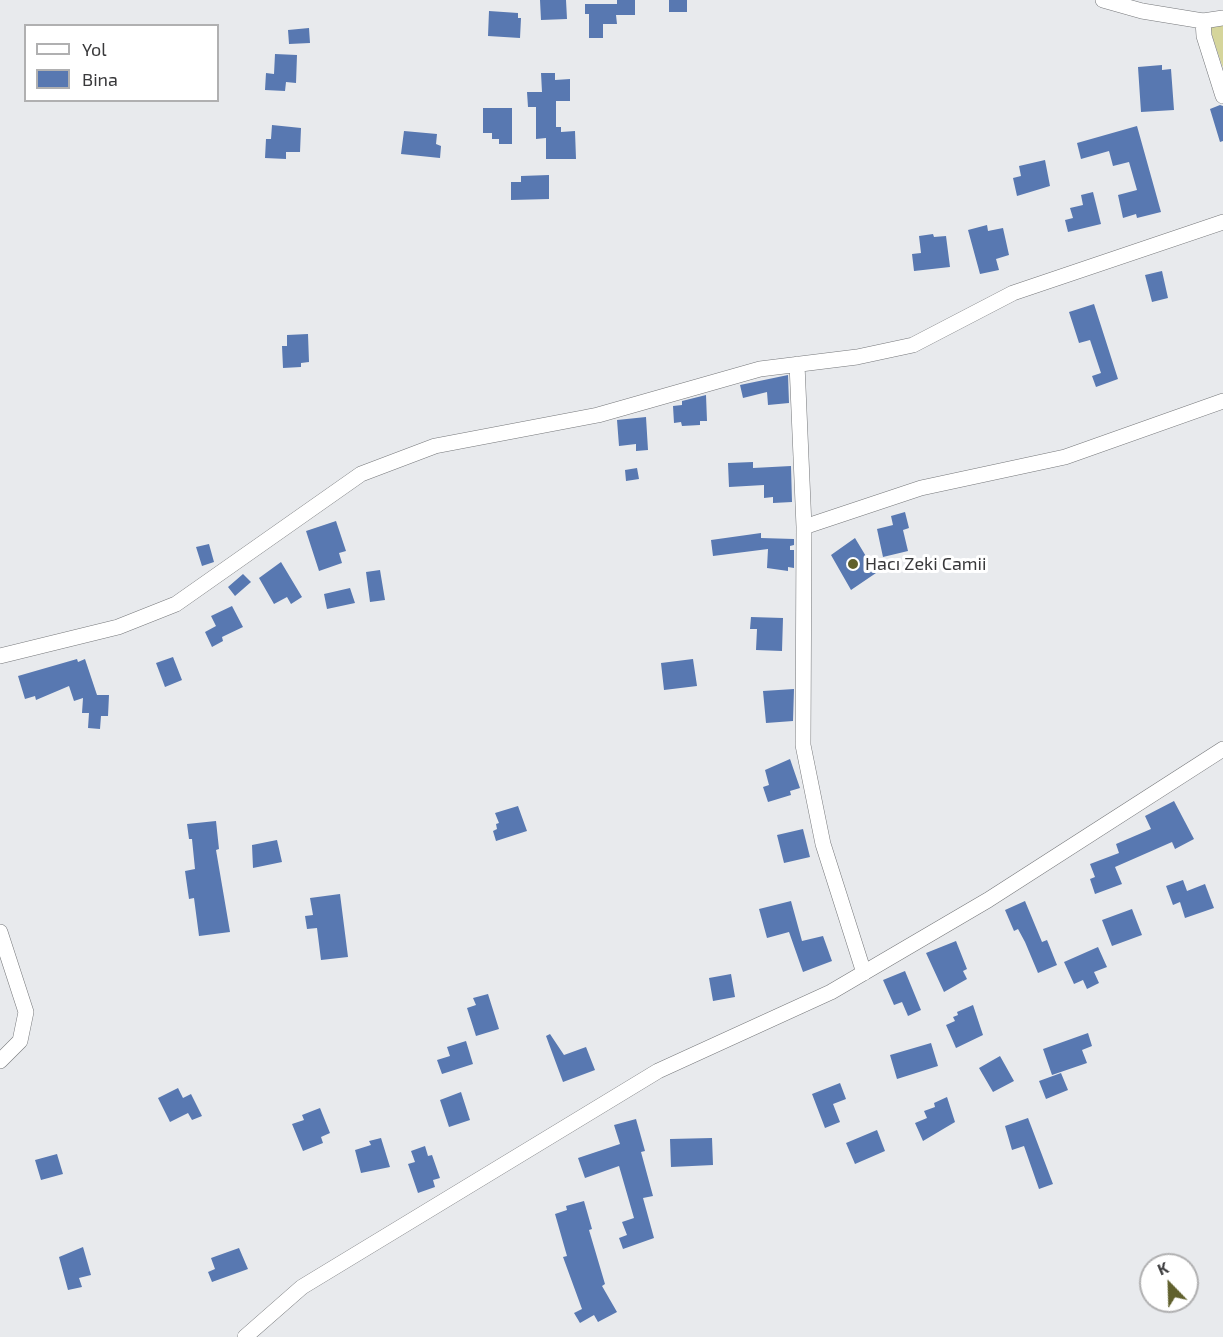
<!DOCTYPE html>
<html>
<head>
<meta charset="utf-8">
<style>
  body { margin:0 }
  #map { position:relative; width:1223px; height:1337px; overflow:hidden; background:#e8eaed; font-family:"Exo 2",sans-serif }
  canvas { display:block }
  .legend { position:absolute; left:24px; top:24px; width:195px; height:78px; box-sizing:border-box; background:#fff; border:2px solid #b0b0b1; margin:0; padding:8px 10px; list-style:none; font-size:18px; color:#39393b }
  .legend li { display:flex; align-items:center; gap:12px; height:30px }
  .legend b { width:30px; border:2px solid #b0b0b1 }
  .north { position:absolute; left:1139px; top:1253px; width:60px; height:60px; box-sizing:border-box; background:#fff; border:2px solid #b0b0b1; border-radius:50%; rotate:337deg; font-size:16px; font-weight:700; line-height:24px; text-align:center; color:#39393b }
  .north::after { content:''; display:block; margin:auto; width:21px; height:27px; background:#60602d; clip-path:polygon(50% 0,100% 100%,50% 72%,0 100%) }
</style>
</head>
<body>
<div id="map">
<canvas width="1223" height="1337"></canvas>
<ul class="legend">
<li><b style="height:8px;background:#fff"></b>Yol</li>
<li><b style="height:16px;background:#5878b1"></b>Bina</li>
</ul>
<div class="north">K</div>
</div>
<script>
const ctx = document.querySelector('canvas').getContext('2d');
ctx.lineJoin = 'round';
function fill(path, color) { ctx.fillStyle = color; ctx.fill(path, 'evenodd'); }
const shape = rows => new Path2D(rows.map(r => 'M' + r).join(''));
function strokePath(path, color, width, dash) { ctx.strokeStyle = color; ctx.lineWidth = width; ctx.lineCap = dash ? 'butt' : 'round'; ctx.setLineDash(dash || []); ctx.stroke(path); }
function drawText(font, color, halo, rows, align = 'center') {
  ctx.font = font + ' "Exo 2",sans-serif'; ctx.lineWidth = 6; ctx.setLineDash([]); ctx.textBaseline = 'middle'; ctx.strokeStyle = halo; ctx.fillStyle = color; for (const [text, x, y, turn = 0] of rows) {
    ctx.save(); ctx.translate(x, y); ctx.rotate((+turn || 0) * Math.PI / 180); ctx.textAlign = isNaN(turn) ? turn : align; if (halo) ctx.strokeText(text, 0, 0); ctx.fillText(text, 0, 0); ctx.restore();
  }
}
fill(shape([
  [1223,23,1223,68,1208,24]
]), '#d5d59b');
fill(shape([
  [540,0,566,0,567,19,541,20],
  [617,0,635,0,635,15,616,15,617,24,603,24,603,38,589,38,589,14,585,14,585,4,617,4],
  [669,0,687,0,687,12,669,12],
  [489,11,518,13,518,18,521,18,520,38,488,36],
  [309,28,310,43,289,44,288,30],
  [275,54,297,55,296,83,286,82,285,91,265,90,266,73,274,74],
  [1162,65,1162,70,1171,69,1174,110,1141,112,1138,67],
  [541,73,555,73,555,80,570,79,570,101,556,101,556,127,561,127,561,132,575,131,576,159,546,159,546,138,536,139,536,107,528,107,527,92,542,92],
  [1220,105,1223,106,1223,141,1220,142,1210,109],
  [483,108,512,108,512,144,499,144,499,139,492,139,492,133,483,133],
  [272,125,301,128,300,152,286,152,286,159,265,158,266,139,271,139],
  [1137,126,1161,212,1137,218,1136,214,1123,218,1118,195,1137,190,1129,162,1113,166,1109,151,1081,159,1077,143],
  [404,131,437,134,436,144,441,146,440,158,401,154],
  [1045,160,1050,186,1017,196,1013,178,1021,176,1019,166],
  [549,175,549,199,511,200,511,182,521,182,521,176],
  [1093,192,1101,224,1068,232,1065,220,1073,218,1070,208,1083,205,1081,195],
  [987,225,988,231,1003,228,1009,255,996,259,999,270,980,274,968,230],
  [933,234,934,237,946,236,950,267,914,271,912,254,921,253,919,236],
  [1162,271,1168,298,1152,302,1145,275],
  [1094,304,1118,379,1096,387,1092,376,1101,373,1090,340,1079,343,1069,312],
  [308,334,309,362,301,363,301,367,283,368,282,346,287,346,287,335],
  [788,375,789,403,768,405,767,392,743,398,740,385],
  [706,395,707,421,700,421,700,425,682,426,681,422,674,423,673,406,682,405,682,401],
  [646,417,648,450,636,451,636,444,619,446,617,420],
  [753,462,753,468,791,466,792,502,773,503,773,497,764,498,764,485,729,487,728,463],
  [637,468,639,479,626,481,625,470],
  [905,512,909,528,903,530,908,551,883,557,877,529,893,525,891,516],
  [336,521,346,551,339,553,342,563,319,571,306,531],
  [761,533,761,538,794,539,794,545,790,546,790,550,794,550,794,568,788,567,788,571,767,568,768,549,713,556,711,540],
  [855,538,876,573,851,590,831,555],
  [209,544,214,562,202,566,196,547],
  [281,562,302,597,291,604,287,597,274,604,259,578],
  [380,570,385,600,370,602,366,572],
  [243,574,251,582,235,596,228,587],
  [350,588,355,603,327,609,324,594],
  [232,606,243,627,222,637,223,641,212,647,205,632,216,626,211,616],
  [751,617,783,618,782,651,756,650,757,629,750,629],
  [173,657,182,680,165,687,156,663],
  [77,659,78,662,85,659,97,695,109,695,108,716,101,716,100,729,88,728,89,713,82,713,83,698,74,701,69,686,36,700,35,696,25,699,18,676],
  [693,659,697,686,664,690,661,663],
  [794,689,793,721,766,723,763,691],
  [790,759,800,788,790,791,791,795,768,802,763,787,769,785,765,770],
  [1174,801,1194,839,1175,849,1172,842,1115,867,1122,884,1095,894,1090,879,1095,877,1090,864,1119,853,1116,844,1151,829,1145,816],
  [518,806,527,831,496,841,493,831,497,829,496,824,499,823,495,813],
  [216,821,219,849,216,850,230,932,199,936,194,898,189,899,185,871,195,869,192,839,189,839,187,824],
  [803,829,810,857,784,863,777,835],
  [277,840,282,862,253,868,252,845],
  [1183,880,1187,891,1205,884,1214,908,1185,918,1180,902,1173,905,1166,886],
  [340,894,348,957,321,960,317,928,307,929,305,916,313,915,310,898],
  [791,901,802,941,823,936,832,961,803,972,789,932,767,938,759,909],
  [1025,901,1042,942,1047,940,1057,965,1038,973,1025,942,1018,929,1014,931,1005,910],
  [1132,909,1142,935,1112,946,1102,920],
  [956,941,967,969,963,971,967,979,944,992,926,953],
  [1098,947,1107,967,1094,972,1099,983,1087,989,1083,980,1074,984,1064,962],
  [905,971,921,1010,908,1016,902,1002,894,1005,883,980],
  [731,974,735,997,713,1001,709,978],
  [488,994,499,1029,476,1036,467,1008,476,1005,473,998],
  [973,1005,983,1035,956,1048,946,1025,955,1021,953,1017,958,1015,957,1012],
  [1088,1033,1092,1046,1082,1050,1087,1063,1052,1075,1043,1049],
  [550,1034,564,1055,586,1047,595,1070,563,1082,546,1036],
  [466,1041,473,1064,442,1074,437,1060,450,1056,447,1047],
  [931,1043,938,1066,897,1079,890,1055],
  [1000,1056,1014,1081,993,1092,979,1068],
  [1061,1073,1068,1090,1046,1099,1039,1081],
  [840,1083,846,1099,833,1104,840,1122,825,1128,812,1094],
  [178,1088,183,1098,191,1094,202,1116,192,1120,188,1113,170,1122,158,1098],
  [461,1092,470,1120,449,1127,440,1100],
  [947,1097,955,1122,923,1141,915,1123,927,1118,924,1111,935,1107,934,1103],
  [320,1108,330,1133,321,1137,323,1143,303,1151,292,1124,304,1120,302,1115],
  [1028,1118,1053,1184,1039,1189,1024,1146,1012,1150,1005,1126],
  [636,1119,645,1151,641,1152,653,1196,643,1198,654,1238,623,1249,619,1238,627,1235,622,1222,634,1218,619,1166,585,1178,578,1158,620,1144,614,1125],
  [877,1130,885,1151,855,1164,846,1143],
  [381,1138,390,1167,361,1173,355,1150,371,1145,369,1141],
  [712,1138,713,1165,671,1167,670,1139],
  [425,1146,428,1156,432,1155,440,1178,433,1180,435,1187,418,1193,408,1164,415,1162,411,1151],
  [57,1154,63,1174,41,1180,35,1160],
  [584,1201,592,1229,589,1230,605,1284,602,1286,617,1312,598,1322,594,1315,580,1323,574,1313,582,1309,563,1257,567,1256,555,1214,567,1210,566,1206],
  [83,1247,91,1275,79,1278,82,1287,68,1290,59,1257],
  [239,1248,248,1269,212,1282,208,1272,215,1269,211,1258]
]), '#5878b1');
const minor = shape([
  [1103,0,1142,11,1203,21,1223,18],
  [1203,21,1204,36,1223,96],
  [797,364,804,527,803,745,823,844,864,973],
  [804,527,921,488,1065,457,1223,401],
  [0,656,118,627,176,604,361,474,435,446,598,415,760,369,857,357,913,345,1013,293,1223,222],
  [0,932,26,1012,20,1041,0,1061],
  [245,1337,302,1287,658,1071,831,992,988,900,1223,749]
]);
strokePath(minor, '#75777a', 16);
strokePath(minor, '#fff', 15);
for (const [x, y, r, color] of [
  [853,564,6,"#60602d"]
]) { const dot = new Path2D(); dot.arc(x, y, r, 0, 2 * Math.PI); ctx.fillStyle = color; ctx.fill(dot); strokePath(dot, '#fff', 2); }
drawText('18px', '#39393b', '#fff', [
  ["Hacı Zeki Camii",865,564]
], 'left');
</script>
</body>
</html>
